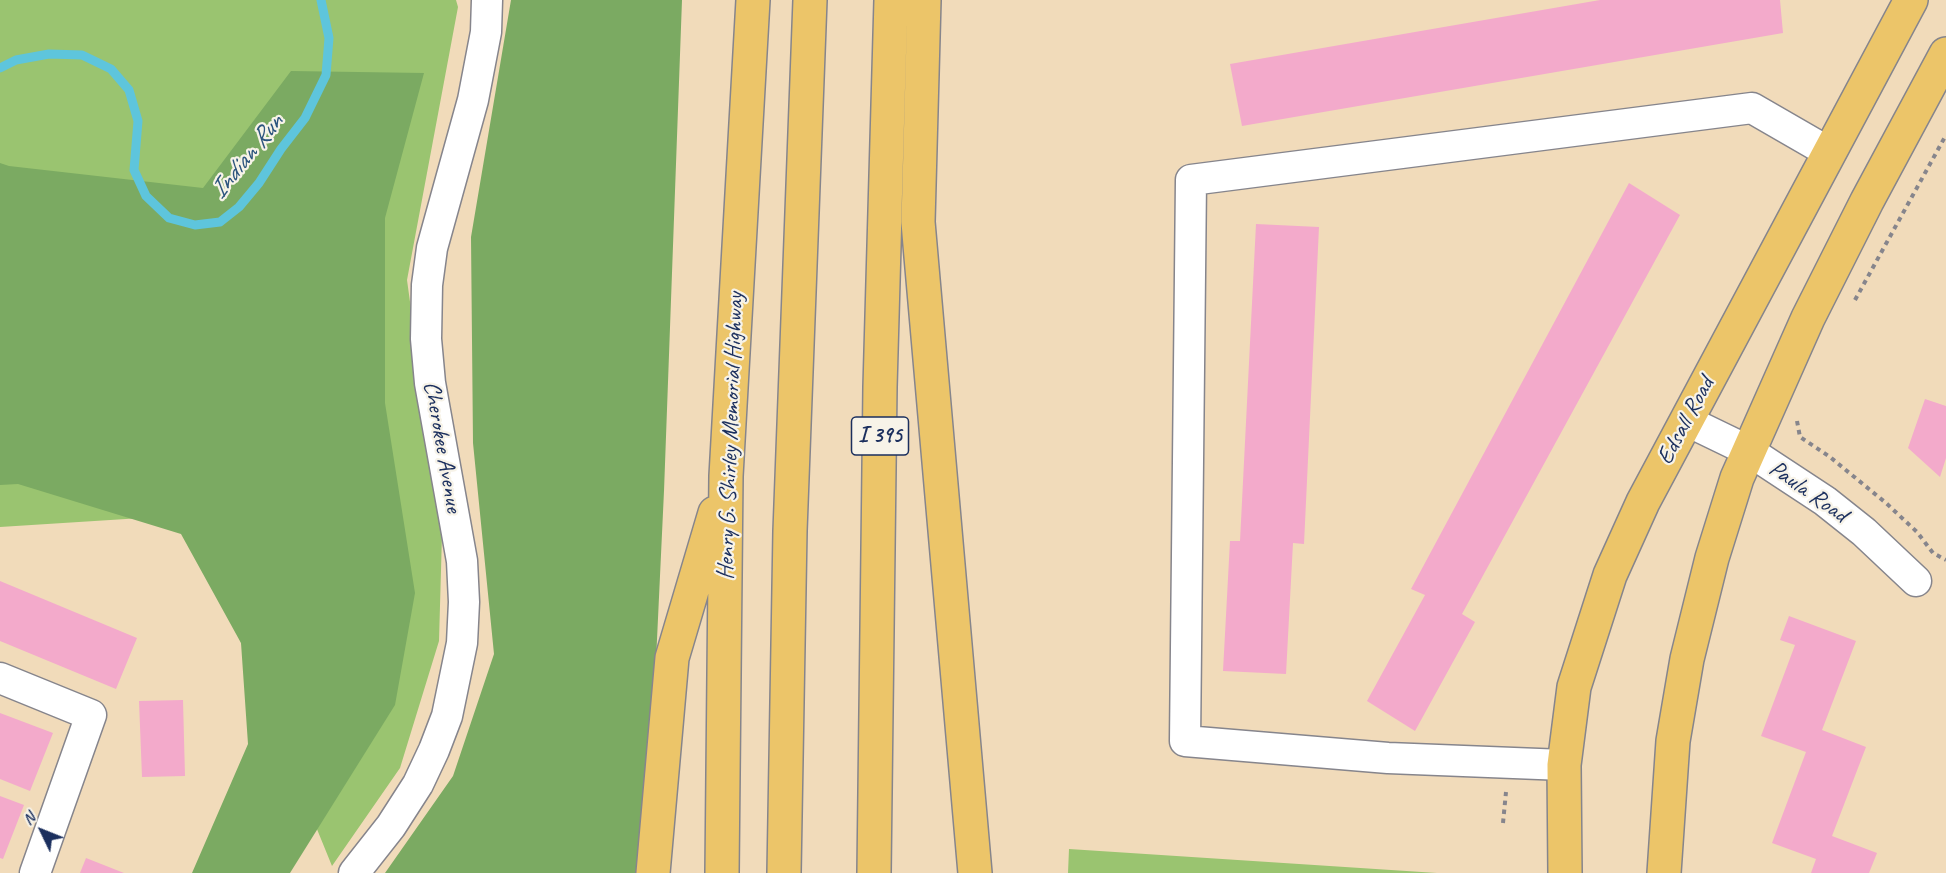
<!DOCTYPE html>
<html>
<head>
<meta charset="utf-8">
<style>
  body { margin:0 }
  #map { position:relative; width:1946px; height:873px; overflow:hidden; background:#f1dbba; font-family:Caveat,sans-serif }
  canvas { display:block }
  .north { position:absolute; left:12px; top:801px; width:60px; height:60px; -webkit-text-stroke:4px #f7f3e8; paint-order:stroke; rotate:313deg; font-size:16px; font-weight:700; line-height:24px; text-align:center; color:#1b2f5e }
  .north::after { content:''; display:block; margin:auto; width:21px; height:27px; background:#1b2f5e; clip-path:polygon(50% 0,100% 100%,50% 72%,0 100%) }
</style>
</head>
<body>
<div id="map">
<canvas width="1946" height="873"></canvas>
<div class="north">N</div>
</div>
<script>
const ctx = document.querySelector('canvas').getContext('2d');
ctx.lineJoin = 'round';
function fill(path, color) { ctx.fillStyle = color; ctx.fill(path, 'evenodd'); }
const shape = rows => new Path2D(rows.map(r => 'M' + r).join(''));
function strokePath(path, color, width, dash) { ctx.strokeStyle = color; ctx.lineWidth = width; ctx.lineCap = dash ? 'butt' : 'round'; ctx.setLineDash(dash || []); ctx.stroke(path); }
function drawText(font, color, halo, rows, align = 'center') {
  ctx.font = font + ' Caveat,sans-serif'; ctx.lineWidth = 4.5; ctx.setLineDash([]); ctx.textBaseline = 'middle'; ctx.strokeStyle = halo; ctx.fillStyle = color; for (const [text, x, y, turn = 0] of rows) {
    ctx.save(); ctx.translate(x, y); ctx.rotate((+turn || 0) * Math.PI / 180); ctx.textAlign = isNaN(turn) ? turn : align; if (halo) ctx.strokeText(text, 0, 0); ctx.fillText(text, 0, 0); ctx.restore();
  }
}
fill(shape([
  [0,0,456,0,458,7,407,280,442,535,439,641,400,768,332,866,189,515,0,527],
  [1069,849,1437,873,1068,873]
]), '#9ac470');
fill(shape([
  [511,0,682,0,664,491,649,809,640,873,385,873,453,776,494,654,473,443,471,237],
  [291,71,424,73,385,218,385,403,415,593,395,705,290,873,192,873,248,744,241,643,181,534,18,484,0,485,0,163,9,166,203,188]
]), '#7baa62');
strokePath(shape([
  [0,68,16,60,49,54,82,55,111,69,129,90,138,121,134,170,146,196,169,218,195,225,220,222,239,207,259,183,281,149,305,118,326,75,329,38,321,0]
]), '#5ec5dc', 9);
fill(shape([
  [1600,0,1780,0,1783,33,1242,126,1230,64],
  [1629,183,1680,215,1462,614,1475,622,1415,731,1367,701,1425,595,1411,589],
  [1256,224,1319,227,1304,544,1293,543,1286,674,1223,671,1230,541,1240,541],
  [1925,399,1946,406,1946,458,1940,477,1908,448],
  [0,581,137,638,116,689,0,641],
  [1789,616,1856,641,1822,730,1866,747,1832,836,1877,853,1869,873,1811,873,1816,859,1772,843,1806,752,1761,736,1795,645,1780,640],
  [183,700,185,776,142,777,139,701],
  [0,713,53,733,30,791,0,779],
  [0,796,24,805,3,859,0,858],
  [86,858,124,873,80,873]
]), '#f3aacb');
const minor = shape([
  [1687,421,1749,451,1825,501,1864,532,1916,581],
  [0,678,91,715,35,873],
  [1564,765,1388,758,1185,741,1191,180,1752,108,1830,153],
  [354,873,391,826,418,784,434,750,447,716,462,643,464,602,462,561,430,383,426,339,427,285,432,248,473,100,486,32,487,0]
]);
const major = shape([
  [1565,873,1564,765,1574,687,1610,575,1643,502,1911,0],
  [1664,873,1673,741,1687,659,1712,558,1737,478,1808,318,1867,201,1946,54]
]);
const highway = shape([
  [924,0,918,222,975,873],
  [653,873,672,658,715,513],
  [722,873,726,476,753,0],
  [784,873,790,531,810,0],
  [874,873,880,387,891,0]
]);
strokePath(minor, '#86858c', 33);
strokePath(major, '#86858c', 36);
strokePath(highway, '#86858c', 36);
strokePath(shape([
  [1855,300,1946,135],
  [1797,421,1800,437,1830,457,1886,503,1917,532,1933,553,1946,560],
  [1503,823,1506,792]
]), '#86858c', 4, [4.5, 4.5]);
strokePath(minor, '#fff', 30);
strokePath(major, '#ecc569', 33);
strokePath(highway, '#ecc569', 33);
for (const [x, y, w] of [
  [880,436,57]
]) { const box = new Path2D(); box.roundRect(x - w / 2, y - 19, w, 38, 4.5); ctx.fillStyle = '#f7f3e8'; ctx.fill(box); strokePath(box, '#1b2f5e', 1.5); }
drawText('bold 22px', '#1b2f5e', null, [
  ["I 395",880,436]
]);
drawText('24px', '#1b2f5e', '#f7f3e8', [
  ["Edsall Road",1686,421,-62],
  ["Henry G. Shirley Memorial Highway",731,436,-88],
  ["Cherokee Avenue",442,447,80],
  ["Paula Road",1808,492,35]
]);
drawText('italic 26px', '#2c547e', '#f7f3e8', [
  ["Indian Run",247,157,-51]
]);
</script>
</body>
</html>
